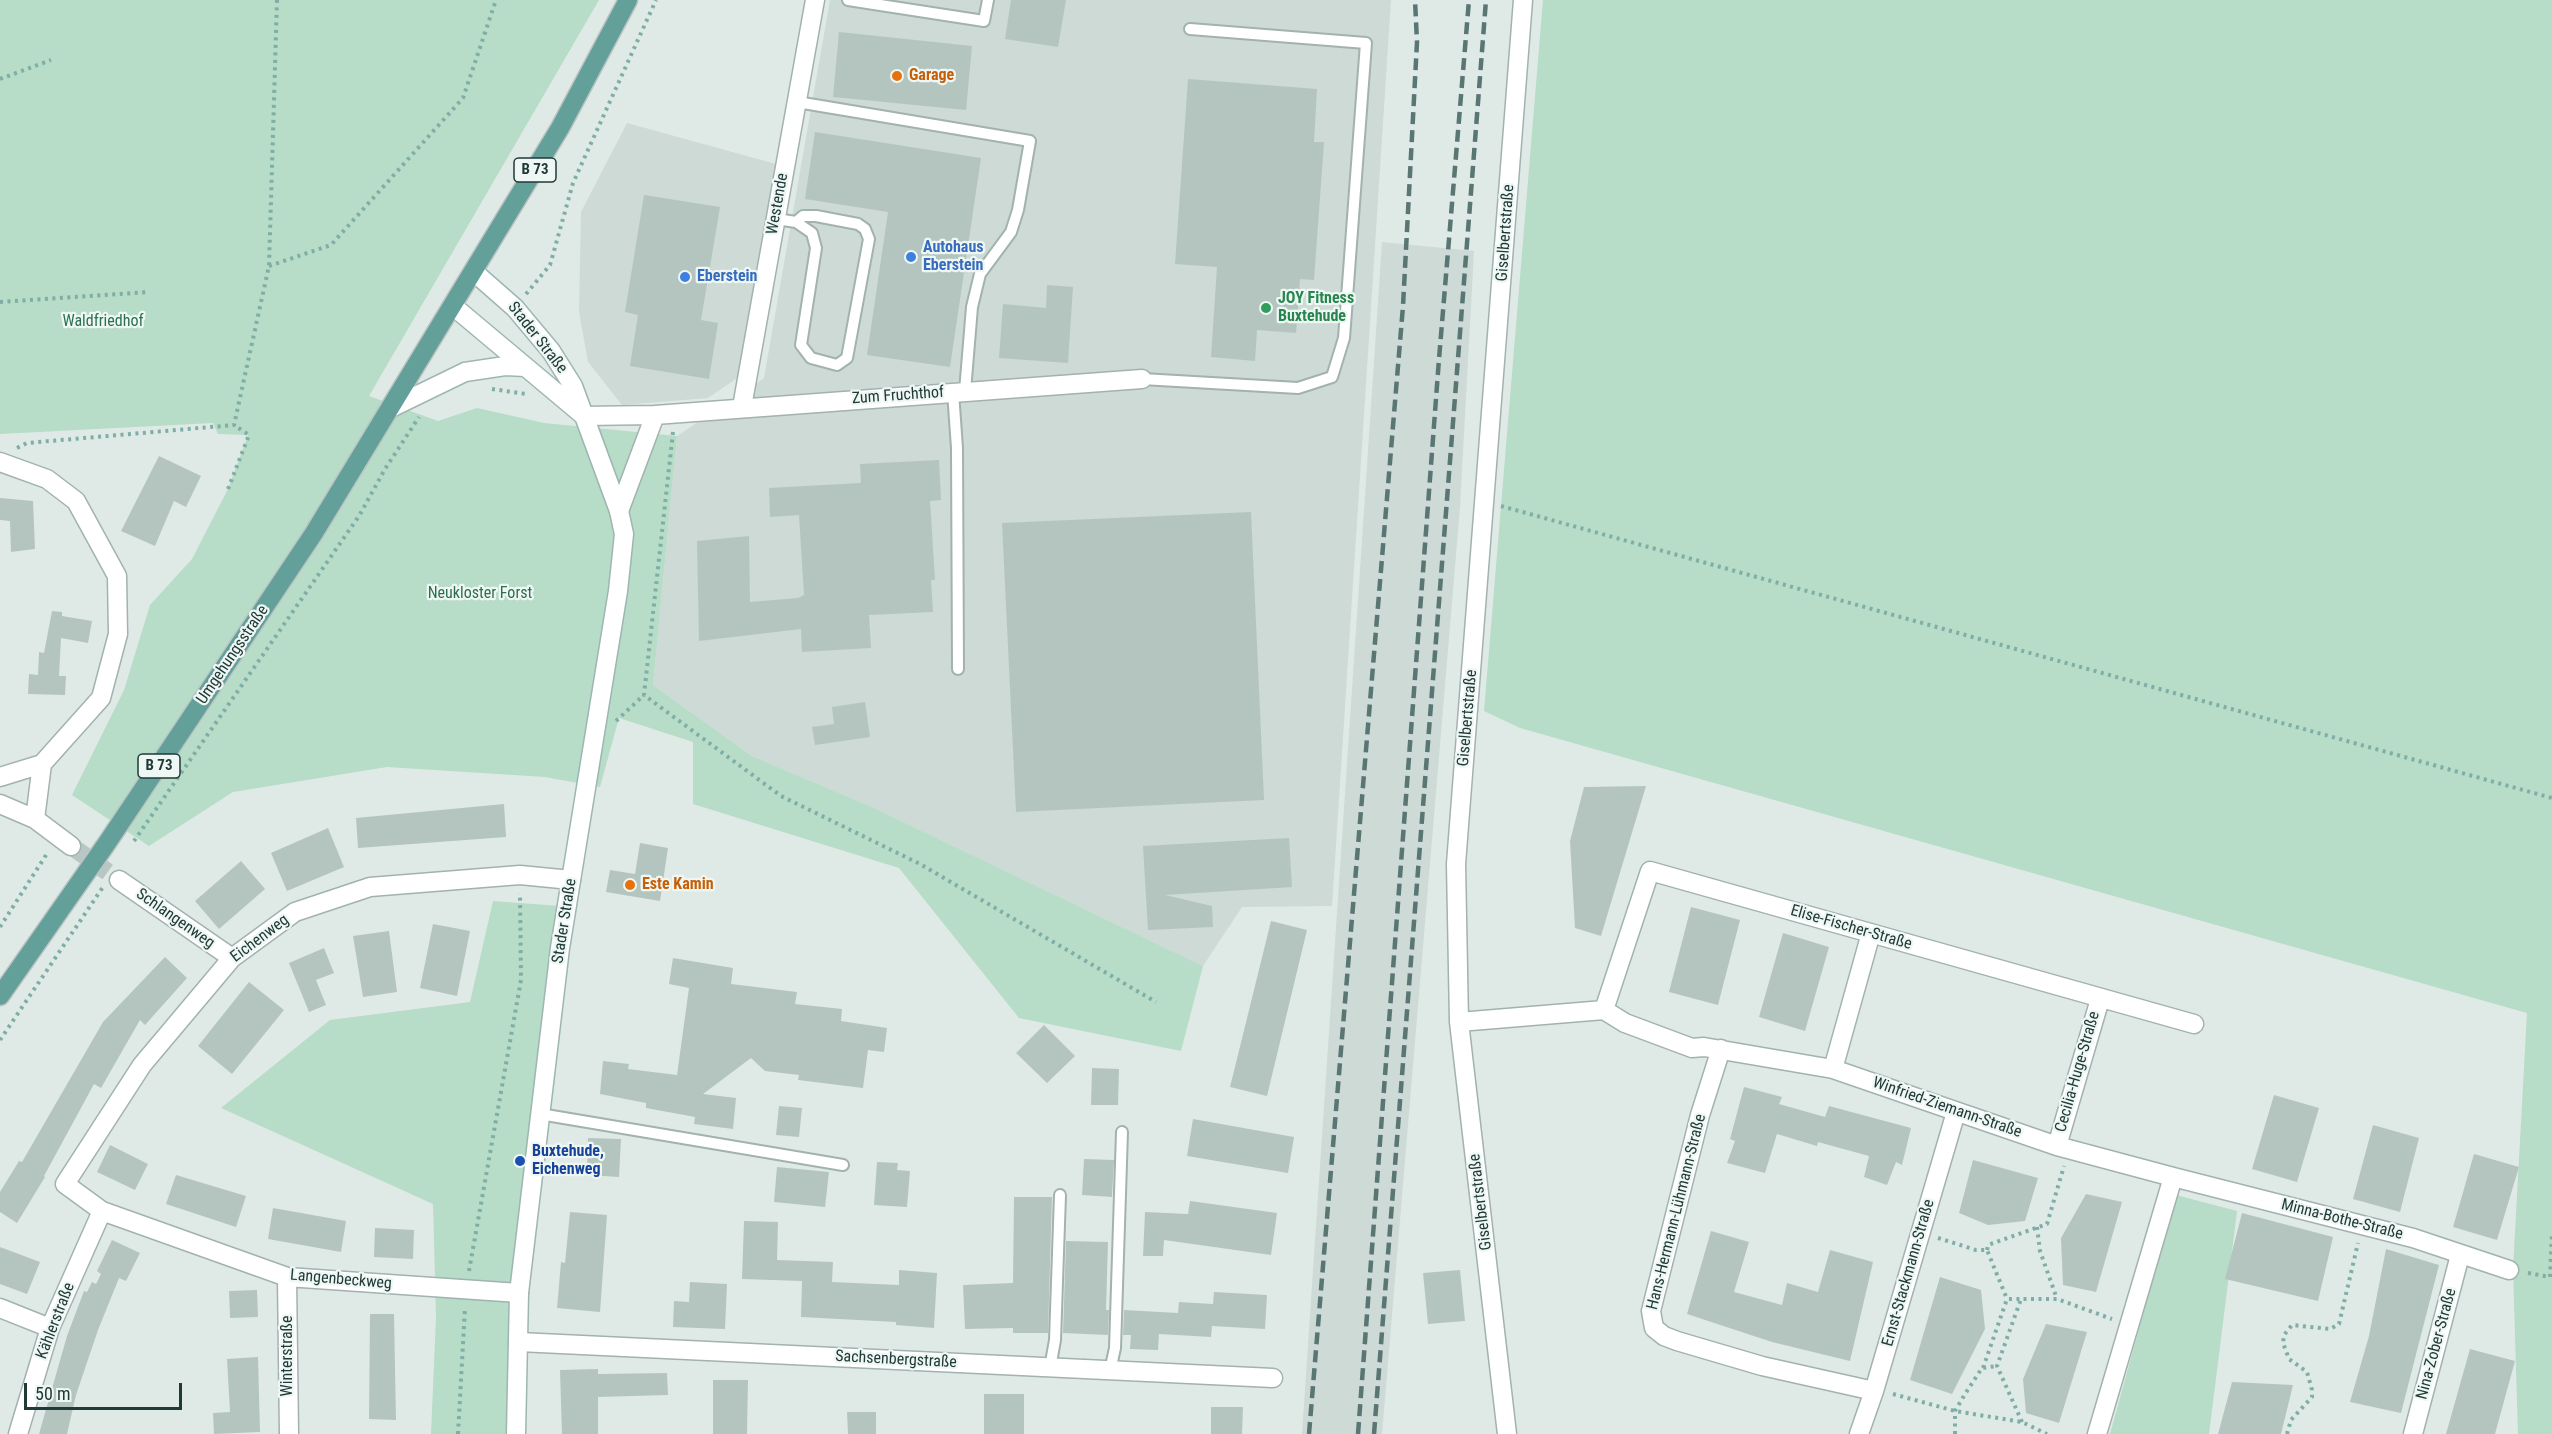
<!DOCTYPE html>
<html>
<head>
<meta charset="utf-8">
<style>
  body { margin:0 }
  #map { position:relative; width:2552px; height:1434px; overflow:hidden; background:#dfeae7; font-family:"Roboto Condensed",sans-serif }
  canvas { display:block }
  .scale { position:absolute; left:24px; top:1383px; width:158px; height:27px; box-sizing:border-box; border:3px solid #203a37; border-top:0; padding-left:8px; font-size:18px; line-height:21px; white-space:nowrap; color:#203a37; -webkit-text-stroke:4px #eff7f4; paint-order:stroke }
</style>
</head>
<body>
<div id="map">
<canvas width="2552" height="1434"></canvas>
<div class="scale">50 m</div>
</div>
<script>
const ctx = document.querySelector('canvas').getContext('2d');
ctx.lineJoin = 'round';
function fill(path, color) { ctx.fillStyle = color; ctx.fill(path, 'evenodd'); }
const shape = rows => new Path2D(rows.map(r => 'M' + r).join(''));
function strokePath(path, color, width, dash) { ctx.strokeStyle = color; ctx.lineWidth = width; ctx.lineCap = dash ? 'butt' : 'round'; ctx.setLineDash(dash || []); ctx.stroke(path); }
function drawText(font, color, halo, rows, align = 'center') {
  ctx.font = font + ' "Roboto Condensed",sans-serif'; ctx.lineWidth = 4.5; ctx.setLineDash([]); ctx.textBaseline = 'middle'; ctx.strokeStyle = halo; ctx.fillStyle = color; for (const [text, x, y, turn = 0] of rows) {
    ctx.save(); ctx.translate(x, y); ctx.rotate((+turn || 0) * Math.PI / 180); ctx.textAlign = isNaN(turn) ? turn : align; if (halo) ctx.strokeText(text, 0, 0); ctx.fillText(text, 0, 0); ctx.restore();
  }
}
fill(shape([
  [830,0,1391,0,1332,906,1242,907,1203,966,872,807,752,756,653,685,677,436,764,378],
  [627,123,776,164,740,376,708,398,622,405,588,362,579,312,581,212],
  [1382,242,1474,251,1460,507,1382,1434,1302,1434]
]), '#cddad6');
fill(shape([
  [0,0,599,0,369,396,438,421,477,408,544,423,677,436,653,685,752,756,872,807,1203,966,1181,1051,1019,1018,899,868,693,804,693,742,619,718,600,787,545,777,387,767,233,792,149,846,72,795,124,690,150,605,192,559,228,489,248,435,218,434,213,423,0,434],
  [1543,0,2552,0,2552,1434,2518,1434,2513,1269,2527,1013,1520,728,1484,711],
  [493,901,560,906,509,1434,431,1434,436,1317,433,1204,221,1108,330,1020,470,1002],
  [2176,1195,2237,1211,2209,1434,2110,1434]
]), '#b7dcc7');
fill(shape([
  [1011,0,1066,0,1058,47,1005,39],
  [839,32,972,46,966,110,833,97],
  [1188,79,1317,89,1314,142,1324,142,1314,280,1300,279,1296,333,1257,330,1255,361,1211,357,1217,267,1175,264],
  [815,132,981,158,950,367,867,355,888,212,805,199],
  [644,195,720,207,701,320,718,323,709,379,630,366,638,315,625,312],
  [1047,285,1073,287,1068,363,999,358,1003,304,1046,308],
  [159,456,201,476,186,507,174,501,155,546,121,531],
  [939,460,941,500,930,501,935,580,931,580,933,612,869,615,871,648,802,652,801,629,699,641,697,541,749,536,750,602,798,598,804,595,799,515,770,517,769,488,861,483,860,464],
  [0,498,33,501,35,549,11,552,10,521,0,520],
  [1251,512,1264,800,1016,812,1002,523],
  [52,611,62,612,62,616,92,621,88,643,61,638,59,676,66,676,65,695,28,694,29,674,38,675,39,652,44,653],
  [865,702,870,737,815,745,812,727,834,724,832,707],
  [1646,786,1601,936,1575,928,1570,841,1584,787],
  [504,804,506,837,358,848,356,818],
  [328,828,344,867,287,891,271,853],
  [1289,838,1292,887,1165,895,1212,906,1213,927,1148,930,1143,846],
  [640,843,668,848,660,901,606,892,610,870,635,874],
  [241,861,265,889,219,929,195,901],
  [1691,907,1740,920,1718,1005,1669,992],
  [1271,921,1307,930,1267,1096,1230,1087],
  [433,924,470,931,457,996,420,988],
  [389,931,397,992,363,997,353,936],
  [1783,933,1829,947,1805,1031,1759,1017],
  [324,948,334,973,316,980,326,1005,309,1012,289,963],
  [165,957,187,978,145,1025,140,1020,101,1088,94,1084,44,1176,45,1177,17,1223,0,1212,0,1192,19,1161,22,1162,103,1022],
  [673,958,733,968,731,984,797,992,795,1004,842,1009,841,1021,887,1028,884,1052,868,1050,863,1088,798,1080,799,1075,765,1071,751,1058,703,1094,736,1098,733,1129,694,1124,695,1117,646,1108,646,1103,600,1094,603,1061,629,1064,628,1069,677,1075,689,988,669,984],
  [249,982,284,1010,232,1074,198,1046],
  [1044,1025,1075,1056,1047,1083,1016,1053],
  [1092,1068,1119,1069,1118,1105,1091,1105],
  [1744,1087,1782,1097,1779,1104,1825,1117,1829,1106,1911,1128,1902,1165,1896,1162,1887,1185,1864,1177,1869,1156,1818,1142,1817,1146,1777,1134,1765,1173,1727,1163,1735,1141,1730,1139],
  [2274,1095,2319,1108,2297,1182,2252,1169],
  [779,1106,802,1108,799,1137,776,1135],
  [1193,1119,1294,1137,1288,1173,1187,1156],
  [2373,1125,2419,1138,2400,1212,2353,1199],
  [588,1138,621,1139,619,1177,587,1175],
  [110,1145,148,1164,135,1190,97,1172],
  [2474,1154,2519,1167,2497,1240,2453,1227],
  [1084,1159,1114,1160,1112,1197,1082,1195],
  [1973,1160,2038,1178,2025,1221,1988,1225,1959,1213],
  [877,1162,898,1163,897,1170,910,1171,907,1207,874,1205],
  [777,1167,829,1172,825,1207,774,1202],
  [176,1175,246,1196,236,1227,166,1204],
  [2086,1194,2122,1202,2096,1292,2063,1285,2061,1238],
  [1014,1197,1052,1197,1048,1333,1013,1333,1013,1328,965,1329,963,1285,1013,1283],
  [1190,1201,1277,1213,1271,1255,1164,1240,1163,1256,1143,1256,1145,1212,1188,1214],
  [273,1208,346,1221,341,1252,268,1239],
  [570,1212,607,1215,600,1312,557,1308,561,1262,565,1263],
  [2242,1213,2333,1237,2318,1301,2225,1279],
  [744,1221,778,1222,777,1260,833,1262,832,1282,899,1285,899,1270,937,1273,934,1328,896,1325,896,1322,801,1317,802,1281,742,1279],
  [375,1228,414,1230,413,1259,374,1257],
  [1711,1231,1749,1242,1734,1292,1782,1305,1787,1283,1818,1292,1830,1250,1873,1262,1850,1361,1772,1342,1687,1314],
  [112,1240,140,1253,126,1281,119,1278,98,1330,76,1395,67,1434,39,1434,67,1336,84,1291,87,1292,92,1282,96,1284,101,1274,97,1271],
  [1066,1241,1108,1242,1106,1310,1109,1310,1108,1335,1063,1333],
  [0,1247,40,1262,27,1294,0,1284],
  [2386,1249,2439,1265,2401,1413,2350,1402,2369,1336],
  [1460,1270,1465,1321,1428,1324,1423,1273],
  [1940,1277,1981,1290,1985,1329,1952,1394,1910,1380],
  [690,1282,727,1284,725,1329,673,1327,674,1301,689,1302],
  [257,1290,258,1317,230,1318,229,1291],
  [1214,1292,1267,1295,1265,1329,1212,1326,1211,1337,1159,1334,1158,1350,1130,1349,1131,1335,1123,1335,1124,1310,1178,1313,1179,1302,1213,1304],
  [370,1314,394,1314,396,1420,369,1419],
  [2046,1324,2087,1332,2059,1423,2026,1413,2023,1379],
  [2470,1349,2515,1361,2495,1434,2446,1434],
  [258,1357,260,1432,214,1434,213,1413,230,1412,227,1359],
  [598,1369,598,1374,667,1373,668,1395,598,1397,598,1434,562,1434,560,1370],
  [713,1380,748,1380,747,1434,713,1434],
  [2232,1382,2293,1385,2281,1434,2218,1434],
  [984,1394,1024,1394,1024,1434,984,1434],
  [1211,1407,1243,1407,1242,1434,1211,1434],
  [847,1412,876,1412,876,1434,848,1434]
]), '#b4c5c0');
strokePath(shape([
  [71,846,119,880]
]), '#b9c7c4', 18, [18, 9]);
const lane = shape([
  [848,0,984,21,988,0],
  [797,102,1030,141,1018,210,1011,232,980,274,972,307,965,391],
  [776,219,796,222,812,233,816,248,801,345,811,358,837,365,847,358,869,239,865,229,858,224,816,216,803,216,796,222],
  [1142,379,1298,388,1332,377,1344,338,1366,43,1190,29],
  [953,392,957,448,958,669],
  [540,1114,843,1165],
  [1050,1368,1055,1340,1060,1195],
  [1110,1371,1115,1348,1122,1132]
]);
const street = shape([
  [742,407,815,0],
  [584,416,655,415],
  [0,462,47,479,76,501,117,576,118,634,101,698,42,764,35,819],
  [619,511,655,415,1142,379],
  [0,777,42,764],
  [0,804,35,819,71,846],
  [119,880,232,958],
  [1604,1010,1650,871,2194,1024],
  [1459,1022,1604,1010,1625,1023,1692,1048,1704,1047,1833,1069,2057,1146,2173,1177,2097,1434],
  [1721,1049,1700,1115,1651,1311,1654,1328,1664,1336,1677,1341,1762,1366,1874,1391],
  [1833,1069,1871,933],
  [2057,1146,2100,999],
  [2173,1177,2413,1238,2509,1270],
  [287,1277,289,1434],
  [519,1293,287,1277,102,1211,65,1184,142,1065,232,958,295,912,370,887,520,875,571,880],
  [0,1308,50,1328],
  [519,1342,1273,1378],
  [18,1434,50,1328,102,1211],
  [1507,1434,1459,1022,1456,864,1523,0],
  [1859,1434,1874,1391,1956,1112],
  [2413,1434,2460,1255]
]);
const secondary = shape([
  [474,272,515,308,551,351,573,386,619,511,624,534,618,591,560,948,519,1293,516,1434],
  [453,306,583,415],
  [393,407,465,372,505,366,525,367]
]);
const primary = shape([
  [0,996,107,843,314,533,560,128,628,0]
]);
strokePath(lane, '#a2b2af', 14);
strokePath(street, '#a2b2af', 21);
strokePath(secondary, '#9eb6b1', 21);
strokePath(primary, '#bcc4c3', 21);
strokePath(shape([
  [0,79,51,60],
  [269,266,331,245,463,98,496,0],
  [526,294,550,265,573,183,656,0],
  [0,302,149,292],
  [492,389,526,394],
  [673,432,644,695,781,796,920,864,1156,1002],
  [17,448,27,443,234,425,269,266,277,0],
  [228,489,249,435,234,425],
  [1501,506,2552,798],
  [616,721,644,695],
  [134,841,359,516,385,469,419,417],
  [0,927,48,852],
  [0,1040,103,887],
  [2037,1227,2040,1251,2057,1299],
  [1938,1238,1976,1250,1987,1250,2007,1299],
  [1987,1250,1988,1245,2047,1224,2064,1166],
  [469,1271,521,980,520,893],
  [2528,1273,2550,1277,2552,1234],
  [1983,1368,2007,1299,2021,1299],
  [1893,1394,1955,1411,2022,1422,2047,1434],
  [2022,1422,1997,1366,2021,1299,2057,1299,2112,1319],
  [458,1434,465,1308],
  [1955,1434,1955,1411,1965,1394,1982,1368,1997,1366],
  [2287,1434,2291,1420,2312,1397,2312,1390,2307,1372,2289,1359,2283,1343,2284,1335,2292,1325,2330,1329,2339,1324,2358,1243]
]), '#7faea6', 4, [3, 4.5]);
strokePath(lane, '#fff', 10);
strokePath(street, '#fff', 18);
strokePath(secondary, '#fff', 18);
strokePath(primary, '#63a09a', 18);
strokePath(shape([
  [1309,1434,1403,306,1417,42,1415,0],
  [1358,1434,1439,359,1469,0],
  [1374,1434,1486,0]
]), '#5a7673', 4.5, [12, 6]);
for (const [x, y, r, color] of [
  [897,76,6,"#e8710a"],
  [911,257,6,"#3f7fe0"],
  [685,277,6,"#3f7fe0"],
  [1266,308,6,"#2e9e5b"],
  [630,885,6,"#e8710a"],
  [520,1161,6,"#1a4fb4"]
]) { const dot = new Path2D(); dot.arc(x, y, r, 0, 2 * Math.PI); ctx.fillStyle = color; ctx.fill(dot); strokePath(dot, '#eff7f4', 2); }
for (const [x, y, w] of [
  [535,170,42],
  [159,766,42]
]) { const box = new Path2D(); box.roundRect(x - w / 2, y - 12, w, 24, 4.5); ctx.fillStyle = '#eff7f4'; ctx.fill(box); strokePath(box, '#203a37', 1.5); }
drawText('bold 15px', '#203a37', null, [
  ["B 73",535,170],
  ["B 73",159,766]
]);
drawText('bold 16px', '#c56008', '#eff7f4', [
  ["Garage",909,76],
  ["Este Kamin",642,885]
], 'left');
drawText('16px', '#203a37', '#eff7f4', [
  ["Westende",778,204,-80],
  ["Giselbertstraße",1506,233,-86],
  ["Stader Straße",537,338,52],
  ["Zum Fruchthof",898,396,-4],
  ["Umgehungsstraße",233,655,-56],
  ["Giselbertstraße",1468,718,-85],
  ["Schlangenweg",175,919,35],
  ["Stader Straße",565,921,-81],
  ["Elise-Fischer-Straße",1851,928,16],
  ["Eichenweg",260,939,-37],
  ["Cecilia-Huge-Straße",2078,1072,-74],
  ["Winfried-Ziemann-Straße",1947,1108,19],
  ["Giselbertstraße",1481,1202,-97],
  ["Hans-Hermann-Lühmann-Straße",1677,1212,-76],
  ["Minna-Bothe-Straße",2342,1220,14],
  ["Ernst-Stackmann-Straße",1909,1273,-74],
  ["Langenbeckweg",341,1280,5],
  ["Kählerstraße",56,1321,-69],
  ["Nina-Zober-Straße",2437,1344,-75],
  ["Winterstraße",288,1356,-90],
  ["Sachsenbergstraße",896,1360,3]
]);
drawText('bold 16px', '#366cbe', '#eff7f4', [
  ["Autohaus",923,248],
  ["Eberstein",923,266],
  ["Eberstein",697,277]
], 'left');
drawText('bold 16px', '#27864d', '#eff7f4', [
  ["JOY Fitness",1278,299],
  ["Buxtehude",1278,317]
], 'left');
drawText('16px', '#2a7050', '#eff7f4', [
  ["Waldfriedhof",103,322],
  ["Neukloster Forst",480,594]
]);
drawText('bold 16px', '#164399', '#eff7f4', [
  ["Buxtehude,",532,1152],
  ["Eichenweg",532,1170]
], 'left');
</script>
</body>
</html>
